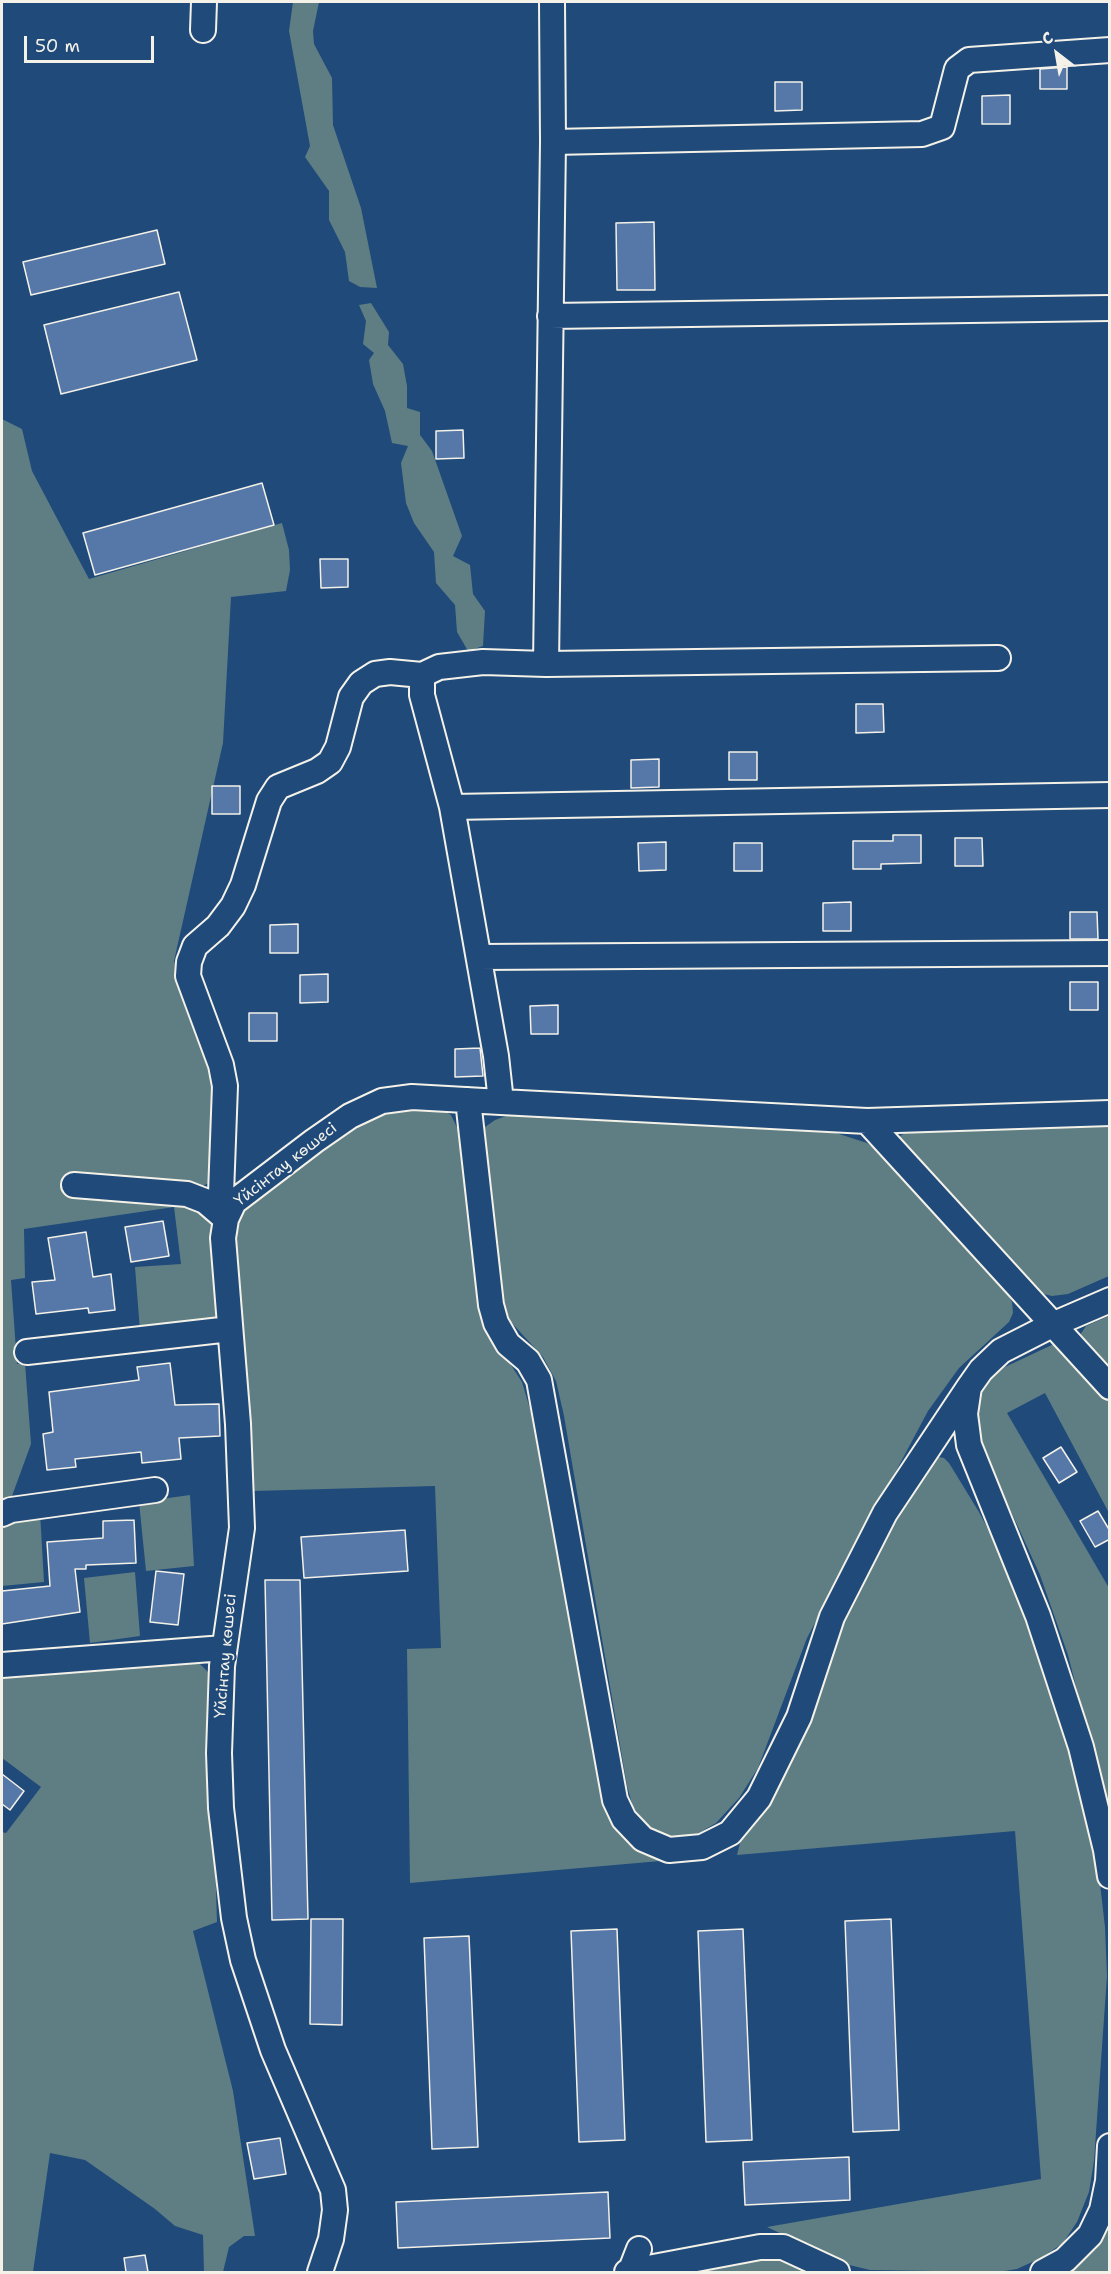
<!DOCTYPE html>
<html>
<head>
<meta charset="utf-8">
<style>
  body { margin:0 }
  #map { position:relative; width:1111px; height:2274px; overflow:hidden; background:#1f4a7a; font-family:"Shantell Sans",sans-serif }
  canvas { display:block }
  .frame { position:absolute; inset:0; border:3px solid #f4f1e8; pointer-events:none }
  .north { position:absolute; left:1027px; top:24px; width:60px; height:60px; -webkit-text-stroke:4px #1f4a7a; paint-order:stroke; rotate:329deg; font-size:16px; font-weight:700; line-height:24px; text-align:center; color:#f4f1e8 }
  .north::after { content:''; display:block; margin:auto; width:21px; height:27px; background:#f4f1e8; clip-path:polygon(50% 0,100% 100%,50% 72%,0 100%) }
  .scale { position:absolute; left:24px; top:36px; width:130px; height:27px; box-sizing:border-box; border:3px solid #f4f1e8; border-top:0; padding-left:8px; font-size:18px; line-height:21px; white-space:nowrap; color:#f4f1e8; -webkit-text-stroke:4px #1f4a7a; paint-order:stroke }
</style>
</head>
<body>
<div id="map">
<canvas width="1111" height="2274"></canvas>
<div class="frame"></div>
<div class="north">С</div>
<div class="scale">50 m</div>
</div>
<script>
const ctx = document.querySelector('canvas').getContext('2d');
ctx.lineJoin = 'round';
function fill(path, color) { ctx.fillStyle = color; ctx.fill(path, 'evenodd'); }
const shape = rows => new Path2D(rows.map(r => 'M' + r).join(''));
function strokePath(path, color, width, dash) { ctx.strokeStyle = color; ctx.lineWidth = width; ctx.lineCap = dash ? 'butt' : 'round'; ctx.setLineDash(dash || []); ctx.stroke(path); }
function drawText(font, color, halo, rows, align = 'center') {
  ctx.font = font + ' "Shantell Sans",sans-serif'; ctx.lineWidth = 4.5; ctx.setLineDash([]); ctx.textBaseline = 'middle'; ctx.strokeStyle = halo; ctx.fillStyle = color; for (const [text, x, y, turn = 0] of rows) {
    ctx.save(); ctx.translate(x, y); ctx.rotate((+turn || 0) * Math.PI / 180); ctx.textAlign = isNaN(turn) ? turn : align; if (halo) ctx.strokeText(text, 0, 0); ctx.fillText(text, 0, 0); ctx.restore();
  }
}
fill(shape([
  [293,2,319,2,313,31,314,44,332,78,333,125,361,208,377,288,360,287,349,281,345,252,329,220,329,191,305,157,310,146,289,31],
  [371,303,389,332,388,345,403,364,407,386,407,408,420,412,420,435,432,451,462,536,453,556,470,565,473,594,485,611,483,646,468,651,457,632,455,605,436,583,434,552,414,523,406,503,401,463,408,446,392,443,385,411,373,384,369,360,374,353,363,344,366,321,359,305],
  [2,419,22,429,32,471,89,579,282,523,289,550,290,570,286,591,231,597,223,743,174,961,217,1081,214,1173,209,1183,176,1197,209,1215,212,1224,219,1302,217,1314,213,1321,140,1331,135,1267,181,1264,174,1207,24,1229,25,1278,11,1280,17,1364,25,1363,31,1444,12,1496,2,1499],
  [408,1111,444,1111,451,1115,462,1138,478,1304,485,1325,522,1382,534,1422,603,1796,610,1819,624,1838,639,1848,683,1859,410,1883,407,1649,441,1648,435,1486,253,1491,233,1241,237,1224,245,1207,260,1192,358,1125,383,1114],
  [533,1114,833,1132,867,1143,881,1153,1007,1293,1012,1302,1013,1313,1009,1322,959,1368,928,1411,807,1638,758,1768,739,1798,716,1823,697,1834,680,1838,664,1836,647,1825,633,1807,627,1786,564,1416,556,1381,543,1357,511,1322,502,1302,482,1139,485,1127,495,1120,509,1115],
  [1109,1120,1109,1276,1068,1294,1052,1296,1040,1293,899,1141,900,1136,911,1129],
  [1109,1316,1109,1378,1078,1338,1086,1326],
  [1056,1343,1109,1397,1109,1513,1045,1393,1007,1413,1109,1588,1109,1817,1068,1655,1040,1575,978,1439,975,1407,983,1389,993,1377,1005,1367],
  [933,1456,944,1458,949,1463,979,1512,1005,1561,1065,1728,1099,1875,1105,1927,1107,1976,1094,2161,1089,2192,1077,2222,1063,2243,1041,2258,1017,2269,998,2272,870,2270,845,2264,767,2227,1041,2179,1015,1831,737,1855,741,1839,870,1558],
  [190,1495,194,1566,146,1571,139,1502],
  [40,1512,44,1582,2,1586,2,1523],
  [135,1572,140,1636,90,1643,84,1578],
  [197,1661,209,1673,217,1922,193,1931,233,2091,255,2236,244,2236,229,2247,223,2272,204,2272,203,2235,175,2226,155,2209,85,2160,50,2153,33,2272,2,2272,2,1832,6,1833,41,1787,2,1758,2,1672],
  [1109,2220,1109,2272,1069,2272,1096,2249],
  [774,2253,820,2272,674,2272]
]), '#5e7e83');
const building = shape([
  [1067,67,1067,89,1040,89,1040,69,1067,67],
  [775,82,802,82,802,110,775,111,775,82],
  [1010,95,1010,124,982,124,982,96,1010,95],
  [654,222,655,290,617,290,616,223,654,222],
  [157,230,165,264,31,295,23,262,157,230],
  [179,292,197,360,61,394,44,325,179,292],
  [463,430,464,458,436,459,436,431,463,430],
  [262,483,274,525,95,575,83,533,262,483],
  [320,559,348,559,348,587,321,588,320,559],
  [856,704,883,704,884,732,856,733,856,704],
  [729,752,757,752,757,780,729,780,729,752],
  [659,759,659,787,631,788,631,760,659,759],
  [212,786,240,786,240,814,212,814,212,786],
  [893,835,921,835,921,863,881,864,881,869,853,869,853,841,893,841,893,835],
  [955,838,982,838,983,866,955,866,955,838],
  [666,842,666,870,639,871,638,843,666,842],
  [734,843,762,843,762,871,734,871,734,843],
  [851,902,851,931,823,931,823,903,851,902],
  [1070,912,1097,912,1098,939,1070,939,1070,912],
  [298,924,298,953,270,953,270,925,298,924],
  [328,974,328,1002,300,1003,300,975,328,974],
  [1070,982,1098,982,1098,1010,1070,1010,1070,982],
  [558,1005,558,1034,531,1034,530,1006,558,1005],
  [249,1013,277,1013,277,1041,249,1041,249,1013],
  [480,1048,483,1076,455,1077,455,1049,480,1048],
  [163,1221,169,1256,131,1262,125,1227,163,1221],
  [86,1232,93,1277,111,1274,115,1310,89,1313,88,1308,36,1314,32,1282,55,1280,48,1238,86,1232],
  [170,1363,175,1405,219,1404,220,1436,179,1438,181,1459,142,1463,141,1452,75,1459,76,1467,47,1470,43,1434,53,1432,49,1392,139,1380,137,1367,170,1363],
  [1061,1447,1077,1472,1059,1483,1043,1458,1061,1447],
  [1098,1511,1110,1531,1110,1539,1095,1547,1080,1521,1098,1511],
  [134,1520,136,1563,86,1565,86,1569,75,1569,80,1612,2,1624,2,1591,50,1586,47,1542,103,1538,103,1521,134,1520],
  [405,1530,408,1571,304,1578,301,1537,405,1530],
  [156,1571,184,1574,178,1625,150,1622,156,1571],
  [265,1580,300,1580,308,1919,272,1920,265,1580],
  [2,1774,24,1791,10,1810,2,1804,2,1774],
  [311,1919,343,1919,342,2025,310,2024,311,1919],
  [891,1919,899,2130,853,2132,845,1921,891,1919],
  [617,1929,625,2140,579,2142,571,1931,617,1929],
  [743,1929,752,2140,706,2142,698,1931,743,1929],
  [469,1936,478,2147,432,2149,424,1938,469,1936],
  [280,2138,286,2174,254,2179,247,2143,280,2138],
  [849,2157,850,2200,745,2205,743,2162,849,2157],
  [608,2192,610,2238,398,2248,396,2202,608,2192],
  [145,2255,148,2272,126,2272,124,2258,145,2255]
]);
fill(building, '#5578a8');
strokePath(building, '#f4f1e8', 1.5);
const minor = shape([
  [203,30,204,2],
  [553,142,922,134,942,127,957,69,969,60,1110,50],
  [550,316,1110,308],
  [546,664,998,658],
  [452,807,422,695,422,675,439,667,483,662,546,664,553,142,552,2],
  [479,957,1110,953],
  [468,1100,491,1305,496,1323,508,1344,528,1361,539,1380,615,1800,624,1819,643,1839,669,1850,702,1847,730,1833,759,1798,799,1717,832,1617,885,1513,969,1387],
  [501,1102,867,1121,1110,1113],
  [867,1121,1110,1387],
  [74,1185,187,1194,205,1201,226,1219,221,1194,225,1086,221,1065,188,976,189,962,195,946,218,926,233,906,243,885,269,801,278,787,317,771,330,762,338,747,351,697,361,683,375,674,390,672,422,675],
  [1110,1300,1052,1325,1001,1351,981,1370,969,1387,965,1414,969,1445,1038,1616,1081,1747,1106,1850,1110,1876],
  [27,1352,230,1329],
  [2,1514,11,1510,155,1490],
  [2,1665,224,1648],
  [320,2272,331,2239,335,2210,333,2190,273,2050,243,1960,234,1918,221,1808,219,1753,222,1666,242,1528,238,1424,223,1238,226,1219,234,1202,314,1141,350,1116,382,1101,412,1097,501,1102,496,1056,452,807,1110,795],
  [627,2272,760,2247,783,2247,837,2272],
  [630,2272,639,2249],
  [1043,2272,1065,2260,1090,2235,1102,2210,1108,2181,1110,2146]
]);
strokePath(minor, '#f4f1e8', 28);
strokePath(minor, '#1f4a7a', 24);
drawText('16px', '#f4f1e8', '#1f4a7a', [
  ["Үйсінтау көшесі",286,1165,-38],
  ["Үйсінтау көшесі",226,1656,-85]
]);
</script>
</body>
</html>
